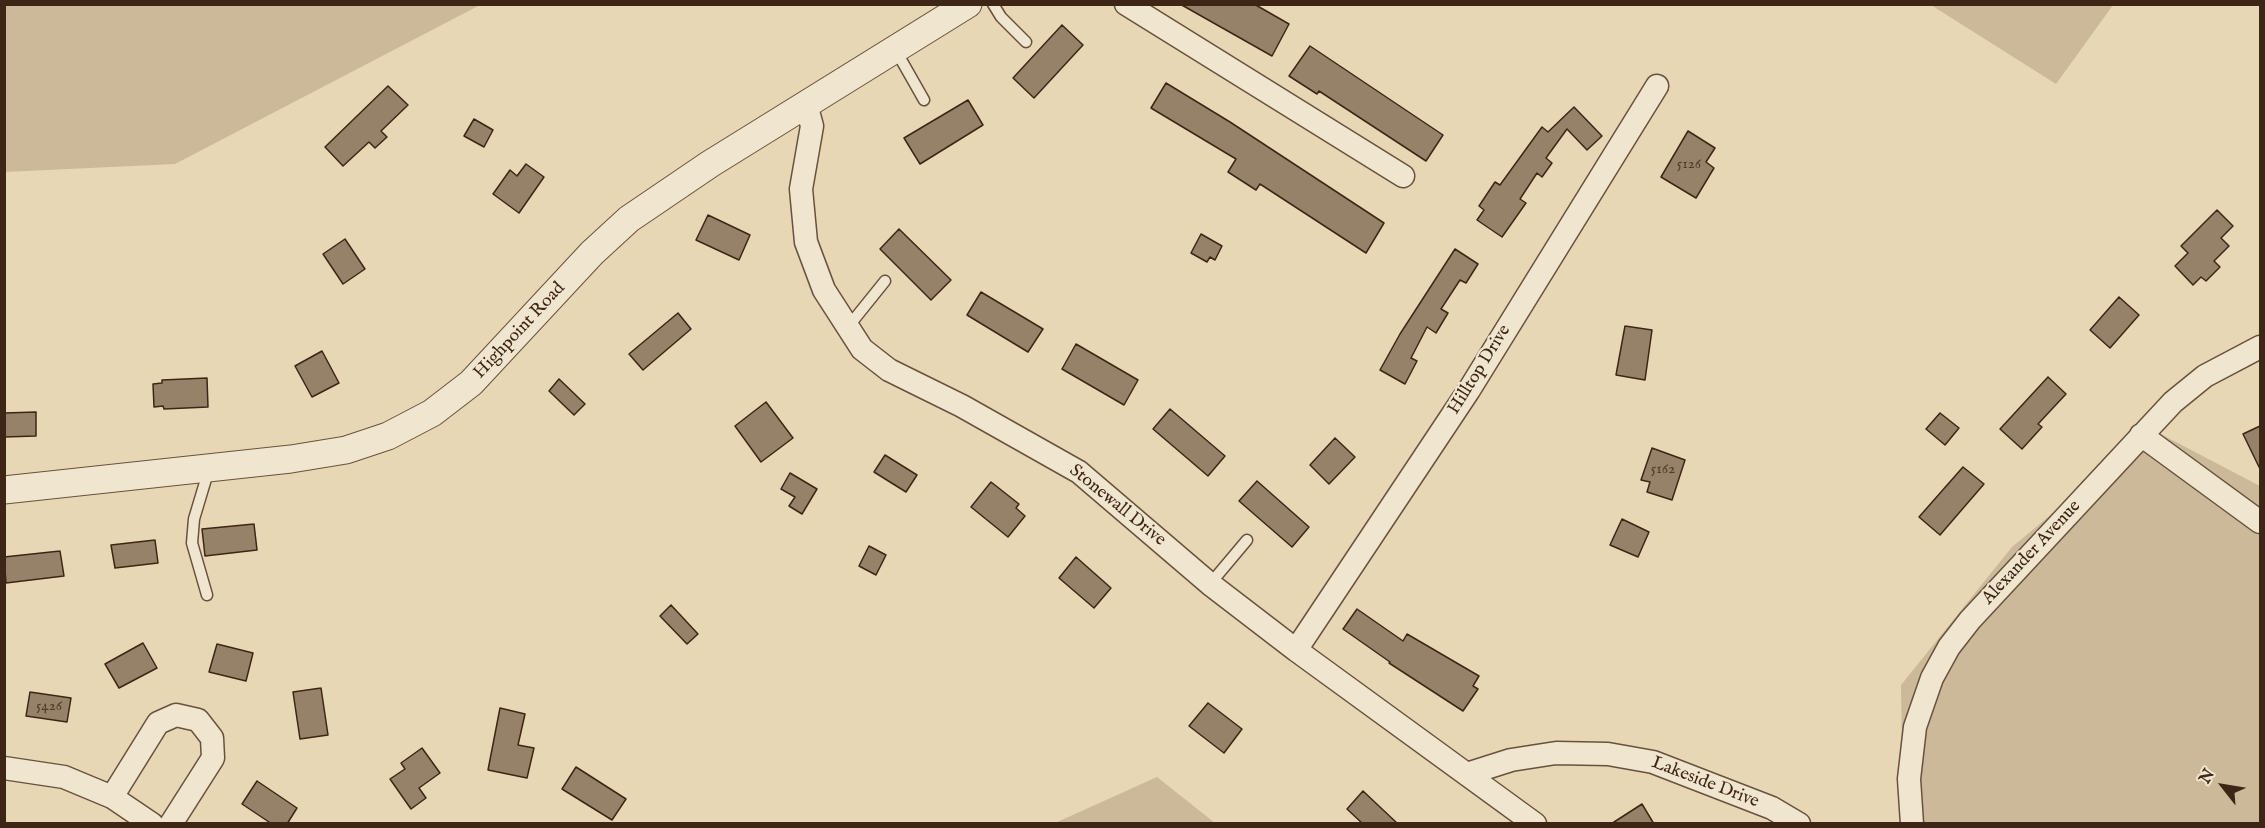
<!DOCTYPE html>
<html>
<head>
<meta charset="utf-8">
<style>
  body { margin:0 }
  #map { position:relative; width:2265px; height:828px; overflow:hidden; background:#e8d7b4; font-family:"IM FELL English",serif }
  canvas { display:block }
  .frame { position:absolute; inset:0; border:6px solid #3d2615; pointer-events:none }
  .north { position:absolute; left:2193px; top:756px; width:60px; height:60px; -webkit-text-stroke:4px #f0e5ce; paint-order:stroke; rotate:301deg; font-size:16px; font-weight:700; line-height:24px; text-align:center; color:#3d2615 }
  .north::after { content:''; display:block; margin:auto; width:21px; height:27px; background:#3d2615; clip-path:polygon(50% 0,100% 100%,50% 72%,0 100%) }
</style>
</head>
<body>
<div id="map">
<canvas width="2265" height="828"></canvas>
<div class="frame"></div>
<div class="north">N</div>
</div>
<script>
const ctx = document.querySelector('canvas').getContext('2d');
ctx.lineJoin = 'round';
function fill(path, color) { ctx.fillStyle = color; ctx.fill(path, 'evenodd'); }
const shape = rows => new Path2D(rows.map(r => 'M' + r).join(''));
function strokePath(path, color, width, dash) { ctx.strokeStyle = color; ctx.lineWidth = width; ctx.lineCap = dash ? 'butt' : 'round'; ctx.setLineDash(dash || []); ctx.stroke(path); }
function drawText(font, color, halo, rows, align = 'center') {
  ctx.font = font + ' "IM FELL English",serif'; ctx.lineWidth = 4.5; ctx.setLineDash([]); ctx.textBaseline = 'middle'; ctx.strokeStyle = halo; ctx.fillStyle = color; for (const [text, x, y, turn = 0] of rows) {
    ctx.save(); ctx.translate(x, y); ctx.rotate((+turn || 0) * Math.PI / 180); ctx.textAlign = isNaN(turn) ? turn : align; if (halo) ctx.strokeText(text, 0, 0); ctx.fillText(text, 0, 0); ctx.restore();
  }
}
fill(shape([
  [5,4,480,4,480,5,175,164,5,172],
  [1931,5,2113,5,2056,84],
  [2153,430,2260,486,2260,823,1903,823,1901,685,2012,547],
  [1157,777,1215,823,1055,823]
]), '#cbb999');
const building = shape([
  [1180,4,1254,4,1289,24,1272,56,1180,4],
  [1062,25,1083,45,1034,98,1013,78,1062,25],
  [1310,46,1443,135,1426,161,1319,91,1317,94,1289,76,1310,46],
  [1166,83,1230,122,1384,223,1366,253,1260,184,1256,190,1228,172,1236,159,1151,108,1166,83],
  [388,86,408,105,381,131,387,137,375,148,369,142,343,166,325,147,388,86],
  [968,100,983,125,920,164,904,138,968,100],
  [1574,107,1602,136,1587,150,1567,129,1546,158,1552,163,1542,177,1537,173,1520,199,1526,203,1502,237,1477,220,1484,210,1479,206,1495,182,1500,185,1542,127,1548,132,1574,107],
  [474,119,493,130,484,147,464,136,474,119],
  [1688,131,1715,148,1706,162,1714,168,1696,198,1661,177,1688,131],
  [526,164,544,177,519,213,493,194,510,170,517,176,526,164],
  [2217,210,2233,226,2221,238,2229,246,2214,261,2220,267,2206,281,2201,277,2193,285,2175,266,2188,253,2181,246,2217,210],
  [708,215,750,235,739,260,696,240,708,215],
  [899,229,951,280,931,300,880,249,899,229],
  [1201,234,1222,246,1215,260,1210,257,1207,262,1191,253,1201,234],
  [345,239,365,269,343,284,323,254,345,239],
  [1455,249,1478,264,1466,283,1460,280,1441,309,1448,313,1436,333,1427,327,1411,358,1417,361,1405,384,1380,370,1400,334,1455,249],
  [981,292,1043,329,1028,352,967,315,981,292],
  [2119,297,2139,315,2110,348,2090,330,2119,297],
  [678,313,691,329,643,370,629,354,678,313],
  [1625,326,1652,330,1645,380,1616,375,1625,326],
  [1076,344,1138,380,1124,405,1062,369,1076,344],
  [322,351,339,383,312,397,295,366,322,351],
  [2048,377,2066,394,2038,424,2042,427,2022,449,2000,429,2048,377],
  [207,378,208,407,164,409,163,406,154,407,153,384,162,383,162,380,207,378],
  [559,379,585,404,574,415,549,391,559,379],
  [766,402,793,438,761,462,735,426,766,402],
  [1170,409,1225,456,1208,476,1153,429,1170,409],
  [36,412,36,436,4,437,4,413,36,412],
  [1940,413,1959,428,1945,445,1926,429,1940,413],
  [2260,426,2260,469,2243,434,2260,426],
  [1335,438,1355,457,1329,484,1310,465,1335,438],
  [1652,448,1685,460,1672,500,1647,492,1650,482,1641,480,1652,448],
  [885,455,917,475,906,492,874,472,885,455],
  [1963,467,1984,484,1940,535,1919,517,1963,467],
  [790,473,817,489,802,514,789,506,795,497,781,489,790,473],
  [1257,481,1309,527,1292,547,1239,501,1257,481],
  [991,482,1019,504,1016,508,1025,516,1008,537,971,507,991,482],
  [1622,519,1649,532,1638,557,1610,545,1622,519],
  [254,524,257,550,205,556,202,529,254,524],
  [155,540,158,563,115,568,111,545,155,540],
  [869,546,886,555,876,575,859,566,869,546],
  [60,551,64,576,6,583,4,557,60,551],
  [1076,557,1111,588,1094,608,1059,578,1076,557],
  [671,605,698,634,687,644,660,616,671,605],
  [1357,609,1403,641,1407,634,1479,676,1473,686,1478,689,1463,711,1389,663,1390,662,1343,629,1357,609],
  [143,643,157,668,119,688,105,664,143,643],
  [217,644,253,653,246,681,209,672,217,644],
  [321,688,328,735,300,739,293,692,321,688],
  [30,692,71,698,67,722,26,716,30,692],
  [1208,703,1242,729,1224,753,1189,726,1208,703],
  [500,708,525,714,518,745,534,748,527,778,488,770,500,708],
  [422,748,440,773,419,788,426,798,411,809,390,779,405,769,401,763,422,748],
  [576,767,626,799,612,820,562,789,576,767],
  [257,781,297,808,287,824,272,824,242,804,257,781],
  [1363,791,1398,824,1363,824,1347,809,1363,791],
  [1642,804,1654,824,1611,824,1642,804]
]);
fill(building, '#968268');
strokePath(building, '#3d2615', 1.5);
const service = shape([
  [993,4,1001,17,1026,42],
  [895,49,924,100],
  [848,327,885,281],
  [1210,584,1247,540],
  [207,595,192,543,194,519,209,469]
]);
const minor = shape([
  [1126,4,1403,176],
  [806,104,812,126,801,189,806,242,824,290,862,349,889,370,962,406,1079,472,1210,584,1296,650,1535,824],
  [2141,435,2260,522],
  [1296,650,1469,390,1657,86],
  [4,768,64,777,112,797,152,824],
  [1467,774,1511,760,1556,753,1608,754,1653,762,1772,808,1799,824],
  [112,797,158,723,176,715,198,720,212,738,213,758,171,824],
  [1912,824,1909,779,1915,727,1932,678,1949,647,1970,620,2173,402,2205,376,2260,347]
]);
const tertiary = shape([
  [4,490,291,459,346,450,388,436,432,413,471,383,592,253,629,219,710,164,968,4]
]);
strokePath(service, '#68523d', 13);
strokePath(minor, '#68523d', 25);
strokePath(tertiary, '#68523d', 29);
strokePath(service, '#f0e5ce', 10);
strokePath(minor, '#f0e5ce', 22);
strokePath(tertiary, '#f0e5ce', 27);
drawText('15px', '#533d2a', null, [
  ["5126",1689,165],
  ["5162",1663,470],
  ["5426",49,707]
]);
drawText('18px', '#3d2615', '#f0e5ce', [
  ["Highpoint Road",520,331,-47],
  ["Hilltop Drive",1480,370,-58],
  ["Stonewall Drive",1117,506,39],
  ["Alexander Avenue",2032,553,-47],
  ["Lakeside Drive",1705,783,21]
]);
</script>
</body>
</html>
